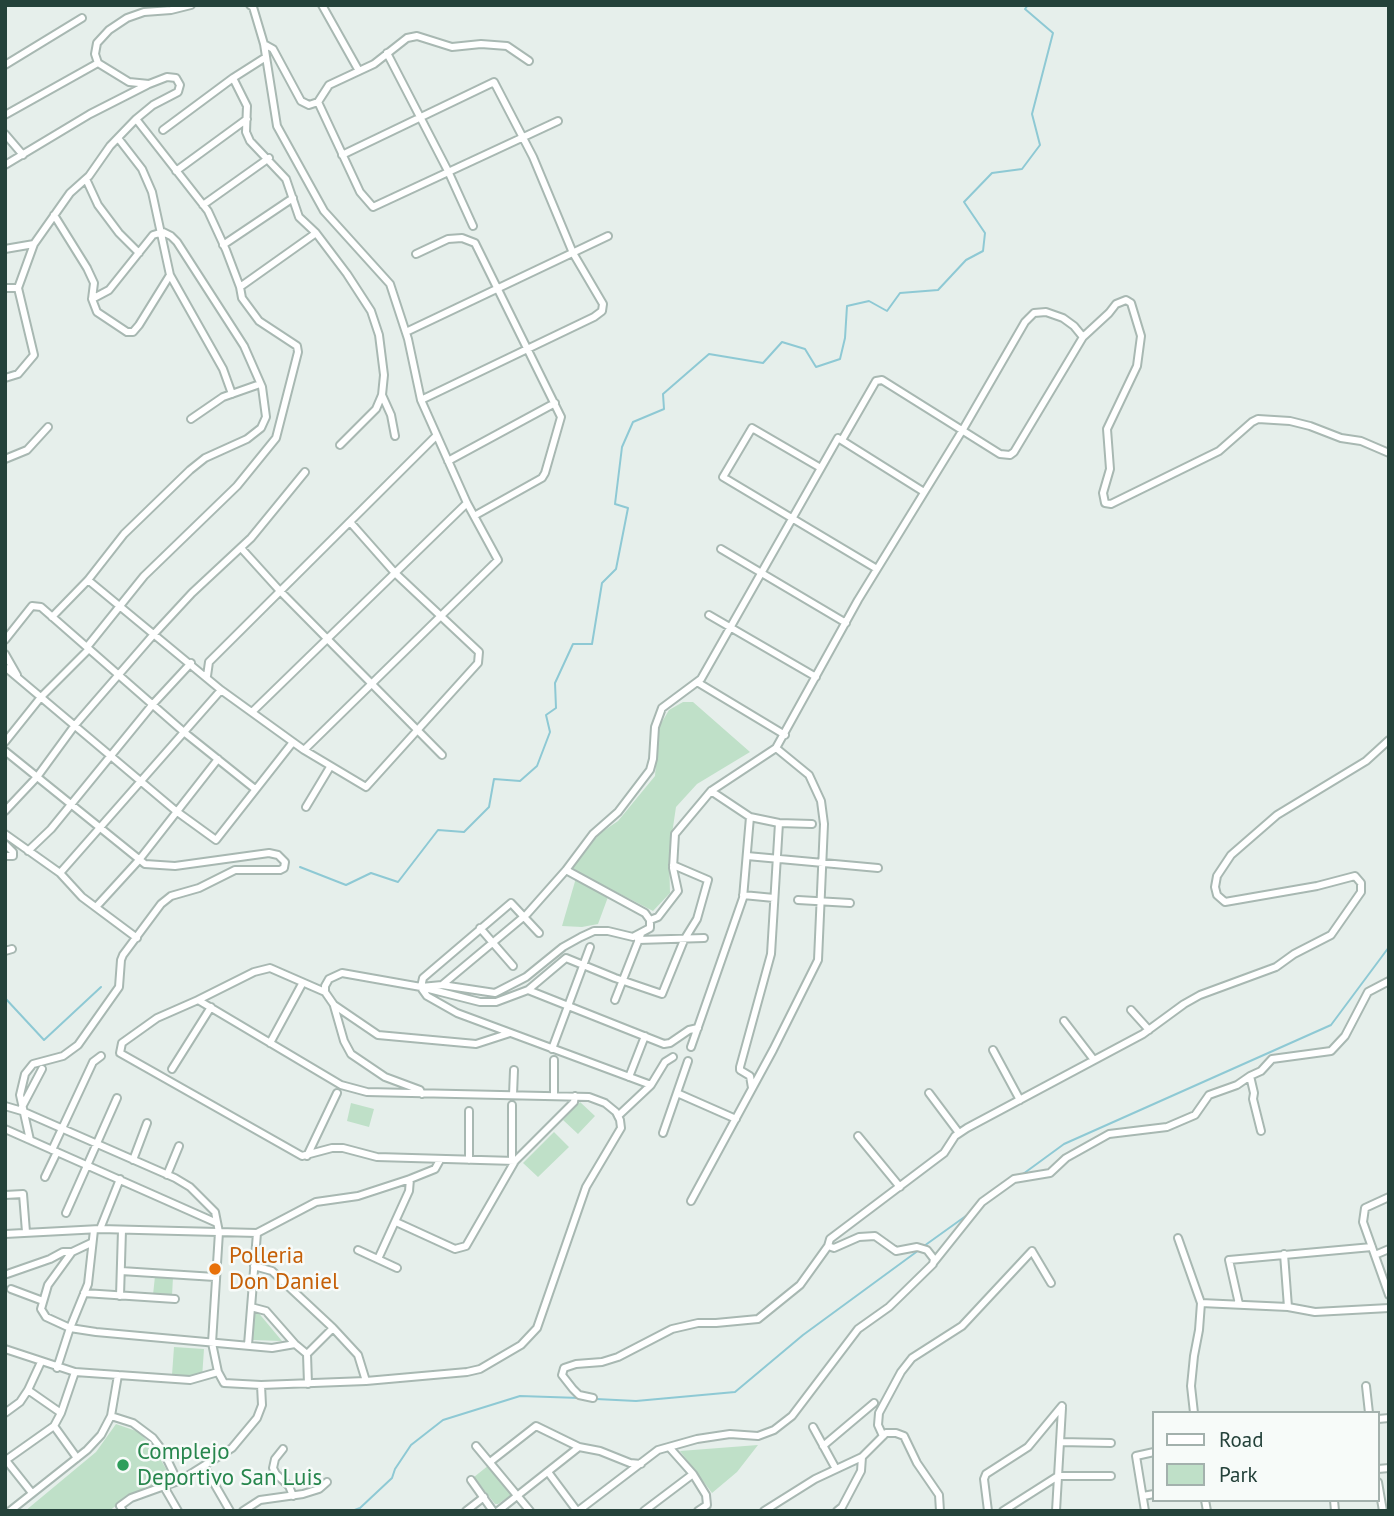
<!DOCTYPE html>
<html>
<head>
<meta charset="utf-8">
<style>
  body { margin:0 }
  #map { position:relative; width:1394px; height:1516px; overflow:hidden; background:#e6efeb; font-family:"PT Sans",sans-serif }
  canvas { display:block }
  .frame { position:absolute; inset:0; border:7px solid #24423a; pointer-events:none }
  .legend { position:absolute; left:1152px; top:1411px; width:228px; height:91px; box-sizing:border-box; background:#f7fbf9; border:2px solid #a3b1ad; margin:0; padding:9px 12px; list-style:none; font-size:21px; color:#24423a }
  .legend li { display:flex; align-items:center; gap:14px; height:35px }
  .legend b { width:35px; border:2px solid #a3b1ad }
</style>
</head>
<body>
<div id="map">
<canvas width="1394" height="1516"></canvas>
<div class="frame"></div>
<ul class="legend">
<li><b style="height:9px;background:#fff"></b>Road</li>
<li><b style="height:19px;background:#bfe0c8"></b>Park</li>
</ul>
</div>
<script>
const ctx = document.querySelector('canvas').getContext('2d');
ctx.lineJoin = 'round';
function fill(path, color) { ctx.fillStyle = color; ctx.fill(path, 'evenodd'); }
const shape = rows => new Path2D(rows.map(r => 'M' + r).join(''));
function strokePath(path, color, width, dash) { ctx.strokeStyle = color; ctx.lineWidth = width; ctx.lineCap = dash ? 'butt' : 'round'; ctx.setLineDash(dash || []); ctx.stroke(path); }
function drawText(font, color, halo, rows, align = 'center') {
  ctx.font = font + ' "PT Sans",sans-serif'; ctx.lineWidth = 5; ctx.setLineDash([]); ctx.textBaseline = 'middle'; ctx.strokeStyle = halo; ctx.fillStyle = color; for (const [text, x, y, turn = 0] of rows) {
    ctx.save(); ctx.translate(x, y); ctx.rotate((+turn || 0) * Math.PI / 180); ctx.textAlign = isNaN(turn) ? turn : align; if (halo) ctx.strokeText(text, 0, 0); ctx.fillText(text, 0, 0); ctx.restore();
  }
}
fill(shape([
  [683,702,693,702,750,752,697,784,676,807,669,854,670,893,653,911,572,869,599,834,618,821,655,776,659,727,669,710],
  [576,878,608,897,598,924,582,927,562,926],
  [580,1102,595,1116,578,1134,563,1120],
  [351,1103,374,1109,369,1127,347,1121],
  [554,1132,569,1147,538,1177,523,1163],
  [155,1276,173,1277,172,1296,153,1295],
  [254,1311,257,1311,282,1341,253,1340],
  [174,1347,204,1349,202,1378,172,1375],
  [116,1424,139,1432,156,1451,171,1478,129,1496,109,1511,25,1511,96,1452],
  [758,1445,737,1472,712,1493,680,1451],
  [489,1465,510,1493,510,1496,498,1504,495,1504,474,1477]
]), '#bfe0c8');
strokePath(shape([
  [300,867,346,885,371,873,398,882,438,830,464,832,489,807,494,779,520,781,537,766,550,732,546,715,556,708,555,683,573,644,592,644,602,583,616,569,628,508,615,504,622,447,633,422,664,409,663,394,709,354,763,363,782,342,805,349,816,367,840,359,845,338,847,306,869,301,887,311,900,293,938,290,966,260,983,251,985,233,964,202,992,173,1022,169,1040,145,1032,114,1053,33,1025,9,1028,5],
  [5,998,44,1040,101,987],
  [1023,1174,1064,1144,1331,1025,1389,947],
  [924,1246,970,1213],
  [596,1399,636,1401,735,1392,803,1335,919,1250],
  [352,1511,360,1508,392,1478,395,1469,411,1445,443,1420,520,1396,580,1398]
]), '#8ec9d4', 2);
const minor = shape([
  [250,5,253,7,264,44,277,126,324,211,390,284,408,339,421,400,467,503,498,560,304,750],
  [322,5,359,71],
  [264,44,273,49,301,101,309,105,318,102,329,85,374,64,407,38,417,36,452,47,481,44,507,46,529,61],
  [387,53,448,171,473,226],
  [5,65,82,18],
  [233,78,247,106,246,132,250,141,286,179,299,217,316,233,347,274,371,311,379,335,384,375,382,395,376,409,340,445],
  [318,102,360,192,373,207,558,121],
  [5,115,98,63],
  [163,130,233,78,266,57],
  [5,134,23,155],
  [118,138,142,169,152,192,170,275,223,369,232,394],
  [342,155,494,82,533,157,573,253,603,304,602,311,594,317,421,400],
  [5,165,90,114,147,85],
  [176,171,247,119],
  [86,179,98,205,119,233,139,253],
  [203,205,269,158],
  [54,215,87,268,94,283,92,299,97,312,127,332,133,332,139,325,170,275],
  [223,245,293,198],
  [5,249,34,244],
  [416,254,448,239,462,238,475,243,561,417,545,473,542,478,474,516],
  [240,287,316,233],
  [5,288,18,288],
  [406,332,608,236],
  [5,378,18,374,34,355,18,288,34,244,70,193,89,176,110,146,136,119,153,105,178,92,180,85,176,78,167,77,149,84,129,82,98,63,95,54,97,43,109,30,127,18,144,12,171,10,191,5],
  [382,395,391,415,395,436],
  [191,419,223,397,260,384],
  [842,440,876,381,882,380,1000,454,1010,455,1014,452,1083,337,1109,313,1116,304,1126,300,1131,303,1141,336,1137,366,1107,429,1110,469,1103,493,1105,503,1111,504,1219,451,1252,422,1258,419,1290,421,1310,426,1341,438,1361,441,1389,453],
  [5,459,27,450,48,427],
  [448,461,555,403],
  [819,467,752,428,723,477,877,569],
  [241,548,280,591,442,755],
  [721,549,846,623],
  [88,580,221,690,304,750,366,787,478,663,479,652,395,573,350,522],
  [709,615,816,677],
  [52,617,88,580,124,534,190,470,205,458,247,439,261,428,266,417,262,387,244,346,177,242,171,236,163,232,153,235,109,290,92,299],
  [5,640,32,606,41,607,185,733,255,789],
  [87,647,144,576,237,486,276,438,298,352,297,346,259,321,242,298,240,287,226,250,208,211,136,119],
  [5,654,17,675],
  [5,667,176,811,216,840,293,742],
  [207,676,209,662,436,436],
  [697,682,785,735],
  [252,712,467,503],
  [5,742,41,697,89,649],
  [5,751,145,864,175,866,269,853,278,855,285,862,284,868,280,870,235,870,199,888,171,896,161,904,123,955,121,960,119,987,78,1045,63,1056,33,1064,25,1074,20,1095,30,1140],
  [711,791,750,817,779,823,812,824],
  [306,807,330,767],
  [5,811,37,777,75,725,154,634,192,593,251,538,305,472],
  [5,834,60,873,82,897,137,938],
  [5,844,13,852,13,856,5,856],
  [28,851,51,829,153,704,191,663],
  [747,856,878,868],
  [566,870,645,913,650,920],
  [60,873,221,690],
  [743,895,774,898],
  [798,900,850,903],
  [96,907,139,860,218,759],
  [480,928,513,966],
  [638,940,704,938],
  [5,951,12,949],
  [442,985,527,914,566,870,593,834,618,812,650,770,653,759,655,727,662,708,701,679,838,438,924,492],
  [421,987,442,985,495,993,526,977,563,947,581,937,594,931,608,931,633,937,650,928,650,920,658,917,678,891,673,868,675,834,711,791,776,748,858,600,962,431,1025,322,1034,313,1046,312,1063,318,1074,326,1083,337],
  [421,987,423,978,430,972,511,903,539,933],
  [422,989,427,996,457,1013,651,1085],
  [528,990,566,958,615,978,662,994,684,940,697,919,708,880,673,865],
  [198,1000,254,972,270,968,325,992],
  [615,1000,641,934],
  [334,1006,344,1041,351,1054,385,1077,420,1090,422,1094],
  [1131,1010,1149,1030],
  [1064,1021,1094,1060],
  [510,1033,476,1044,378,1035,334,1005,325,992,325,986,329,979,342,973,421,987,480,1002,496,1002,528,990,664,1044,670,1043,689,1030,698,1028],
  [270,1043,302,984],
  [691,1047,743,898,750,817],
  [552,1049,590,947],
  [993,1050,1020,1100],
  [554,1060,554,1096],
  [172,1069,211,1007],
  [629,1077,645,1036],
  [752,1088,750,1076,740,1070,740,1067,771,954,779,823],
  [677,1093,736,1119],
  [929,1093,959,1133],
  [513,1095,514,1070],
  [512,1105,512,1161],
  [5,1106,22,1111,175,1178,190,1187,215,1212,219,1232,212,1343,218,1372,224,1383,261,1385,366,1381,467,1372,480,1369,521,1345,537,1328,586,1187,621,1128,620,1120,616,1112,605,1103,589,1097,367,1092,341,1085,198,1000,157,1018,122,1043,120,1053,302,1156,332,1148,343,1148,377,1157,515,1161],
  [22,1107,42,1069],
  [469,1111,469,1160],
  [618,1116,651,1085,665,1062,673,1057],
  [5,1129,217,1223],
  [1261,1131,1253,1099,1254,1093,1250,1076,1261,1071,1272,1059,1331,1051,1345,1036,1368,992,1389,981],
  [663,1133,688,1061],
  [858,1136,900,1187],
  [52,1150,93,1062,101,1056],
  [307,1156,337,1093],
  [133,1160,147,1123],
  [167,1175,179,1146],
  [45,1177,57,1152],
  [5,1195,23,1194,26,1232],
  [1389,1197,1365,1208,1363,1222,1389,1295],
  [691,1201,773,1050,818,960,824,824,821,801,809,775,776,748],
  [66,1213,117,1098],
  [396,1222,455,1249,466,1246,515,1161,574,1102,575,1096],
  [100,1229,120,1179],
  [5,1234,100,1229,257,1233,316,1202,358,1196,410,1179,435,1169,440,1160],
  [1178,1238,1201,1303,1199,1330,1194,1356,1191,1386,1194,1413],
  [91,1243,72,1252,48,1285,41,1309,46,1317,70,1328,96,1332,272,1348,295,1344],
  [358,1250,397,1268],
  [1284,1254,1288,1307],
  [1375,1255,1389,1249],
  [378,1259,409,1191,410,1179],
  [934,1262,982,1202,1014,1179,1050,1173,1066,1158,1109,1134,1167,1127,1195,1115,1209,1095,1237,1085,1250,1076],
  [254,1266,272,1271,333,1328,358,1355,366,1381],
  [121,1271,215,1277],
  [7,1274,50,1259,63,1252,72,1252],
  [11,1289,43,1301],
  [84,1293,175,1299],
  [120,1296,122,1230],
  [1201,1303,1288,1307,1315,1312,1389,1308],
  [1239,1304,1229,1260,1372,1247],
  [251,1307,266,1311,295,1344,307,1354],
  [248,1345,257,1233],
  [5,1349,75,1372,190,1380,218,1372],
  [57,1368,70,1328,88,1284,94,1230],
  [308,1384,307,1354,333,1328],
  [1366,1386,1369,1413],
  [28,1390,61,1413],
  [593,1398,579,1395,573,1389,562,1375,564,1368,576,1364,602,1362,618,1357,672,1329,698,1323,716,1323,758,1319,800,1285,828,1246,830,1239,932,1162,944,1153,955,1136,967,1128,1143,1034,1184,1004,1200,995,1276,967,1294,954,1331,935,1361,892,1361,883,1355,876,1317,886,1225,902,1217,895,1215,887,1217,876,1231,855,1277,815,1366,761,1389,740],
  [5,1413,20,1402,28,1390,41,1362],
  [111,1416,133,1423,153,1438,163,1451,177,1480],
  [1378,1419,1389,1418],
  [54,1426,77,1458],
  [813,1427,836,1469],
  [883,1436,878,1425,879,1413,901,1372,912,1358,962,1326,1032,1251,1051,1283],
  [1060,1442,1111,1443],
  [476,1446,530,1511],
  [823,1446,874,1403],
  [669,1447,693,1474,706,1495,707,1505,698,1511],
  [283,1449,275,1459,273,1468,276,1474,289,1486,293,1496],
  [5,1459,32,1493],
  [6,1460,54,1426,61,1413,75,1372],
  [490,1462,536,1426,579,1447,600,1451,630,1463,641,1464],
  [204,1466,230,1511],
  [1378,1469,1389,1468],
  [548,1472,577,1511],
  [471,1480,493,1511],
  [1378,1482,1383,1511],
  [163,1485,178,1511],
  [1143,1496,1154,1494],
  [1205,1500,1207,1511],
  [1334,1500,1335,1511],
  [10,1511,87,1450,101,1435,111,1416,118,1375],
  [123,1511,120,1506,131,1498,181,1480,232,1448,257,1418,262,1405,261,1385],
  [243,1511,260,1500,303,1494,319,1489,327,1482],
  [466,1511,484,1497],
  [498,1511,579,1447],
  [578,1511,658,1450,697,1439,730,1434,758,1436,774,1430,792,1416,858,1329,889,1307,933,1264,934,1259,927,1250,917,1247,896,1251,875,1236,859,1237,834,1248,828,1246],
  [644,1511,693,1474],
  [764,1511,815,1479,862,1457,886,1433,896,1433,904,1436,917,1463,939,1495,940,1511],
  [837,1511,842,1507,861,1471,862,1457],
  [988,1511,984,1479,986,1474,1028,1447,1062,1406],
  [1003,1511,1058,1476,1111,1476],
  [1056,1511,1062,1408],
  [1145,1511,1136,1456,1154,1452]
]);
strokePath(minor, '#a8b8b2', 10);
strokePath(minor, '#fff', 6);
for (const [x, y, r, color] of [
  [215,1269,7,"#e8710a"],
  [123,1465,7,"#2e9e5b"]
]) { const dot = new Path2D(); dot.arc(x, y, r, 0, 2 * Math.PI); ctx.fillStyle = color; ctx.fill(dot); strokePath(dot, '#f7fbf9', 2.5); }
drawText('23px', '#c56008', '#f7fbf9', [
  ["Polleria",229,1256],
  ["Don Daniel",229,1282]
], 'left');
drawText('23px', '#27864d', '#f7fbf9', [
  ["Complejo",137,1452],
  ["Deportivo San Luis",137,1478]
], 'left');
</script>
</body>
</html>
